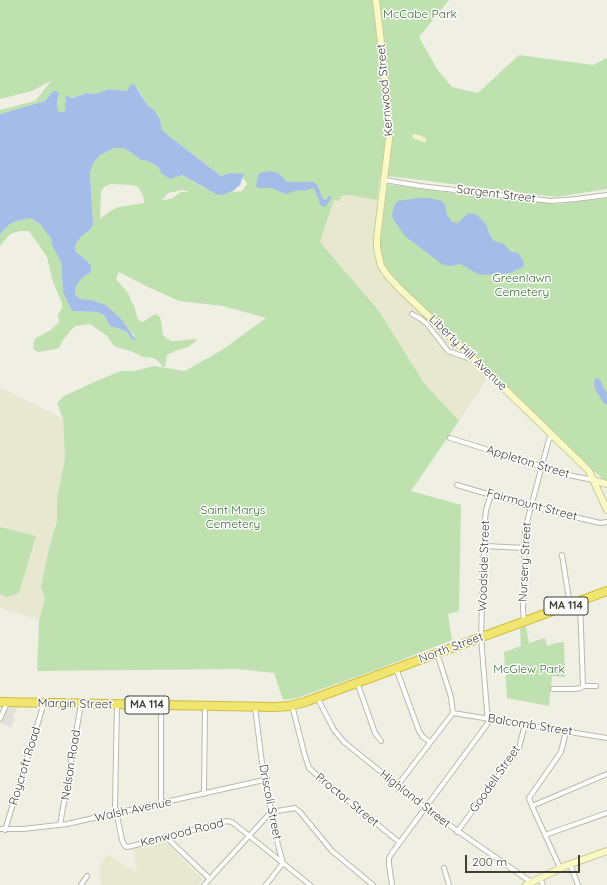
<!DOCTYPE html>
<html>
<head>
<meta charset="utf-8">
<style>
  body { margin:0 }
  #map { position:relative; width:607px; height:885px; overflow:hidden; background:#f0efe4; font-family:Quicksand,sans-serif }
  canvas { display:block }
  .scale { position:absolute; left:465px; top:855px; width:115px; height:18px; box-sizing:border-box; border:2px solid #413f34; border-top:0; padding-left:5px; font-size:12px; line-height:14px; white-space:nowrap; color:#413f34; -webkit-text-stroke:3px #fff; paint-order:stroke }
</style>
</head>
<body>
<div id="map">
<canvas width="607" height="885"></canvas>
<div class="scale">200 m</div>
</div>
<script>
const ctx = document.querySelector('canvas').getContext('2d');
ctx.lineJoin = 'round';
function fill(path, color) { ctx.fillStyle = color; ctx.fill(path, 'evenodd'); }
const shape = rows => new Path2D(rows.map(r => 'M' + r).join(''));
function strokePath(path, color, width, dash) { ctx.strokeStyle = color; ctx.lineWidth = width; ctx.lineCap = dash ? 'butt' : 'round'; ctx.setLineDash(dash || []); ctx.stroke(path); }
function drawText(font, color, halo, rows, align = 'center') {
  ctx.font = font + ' Quicksand,sans-serif'; ctx.lineWidth = 3; ctx.setLineDash([]); ctx.textBaseline = 'middle'; ctx.strokeStyle = halo; ctx.fillStyle = color; for (const [text, x, y, turn = 0] of rows) {
    ctx.save(); ctx.translate(x, y); ctx.rotate((+turn || 0) * Math.PI / 180); ctx.textAlign = isNaN(turn) ? turn : align; if (halo) ctx.strokeText(text, 0, 0); ctx.fillText(text, 0, 0); ctx.restore();
  }
}
fill(shape([
  [348,195,377,200,373,248,377,264,387,280,487,378,459,421,424,383,379,311,320,242,334,200],
  [0,387,63,419,65,458,57,498,57,521,49,548,41,587,45,599,39,620,0,608],
  [164,841,203,879,197,885,101,885,100,866,108,854,137,873,133,849]
]), '#e8e7cf');
fill(shape([
  [0,0,449,0,419,37,437,69,452,87,478,93,519,55,593,65,607,58,607,189,556,197,380,175,377,200,348,195,342,196,339,201,334,200,320,242,379,311,424,383,459,421,411,491,461,505,459,611,448,614,452,640,381,668,297,698,283,700,274,673,237,669,37,671,39,620,45,599,41,587,49,548,57,521,57,498,65,458,63,419,57,403,64,396,94,382,121,371,134,371,154,366,185,371,222,350,266,318,223,306,179,301,146,286,119,272,116,279,128,293,131,301,134,305,138,320,143,322,155,314,159,316,161,320,163,335,166,338,171,341,176,341,195,339,197,340,195,342,188,347,175,351,167,355,165,366,163,367,157,360,153,358,144,357,130,351,114,346,107,336,90,324,76,326,72,329,63,340,59,348,56,349,38,352,33,349,34,341,36,338,51,330,59,322,58,315,62,308,62,303,53,282,47,257,29,231,20,231,10,234,0,246,0,234,9,225,14,222,30,218,42,226,52,240,61,262,63,292,72,311,97,312,104,315,110,326,126,331,132,339,135,336,128,329,126,325,106,305,91,300,81,299,75,295,76,286,82,278,91,272,86,260,76,252,75,248,77,242,81,237,91,229,93,224,90,173,93,163,100,155,114,148,123,148,129,151,141,160,148,161,158,167,161,173,177,176,182,175,204,188,227,193,234,190,233,192,242,191,247,184,243,178,236,173,221,176,165,133,162,130,160,119,153,109,148,106,138,89,124,91,109,89,95,94,87,93,67,99,65,111,62,112,58,111,57,105,59,98,56,91,54,90,45,101,0,114,0,110,35,101,52,80,32,91,0,99],
  [111,184,132,185,138,187,143,195,144,203,119,207,110,211,100,219,101,192,104,187],
  [182,190,190,192,181,192,171,199,162,200,168,193],
  [387,184,451,193,559,204,607,198,607,480,603,479,587,465,389,274,381,260,379,245],
  [0,527,36,536,19,593,7,597,0,594],
  [526,626,529,643,545,638,547,646,556,643,564,642,565,677,552,676,549,706,507,698,504,652,521,646,520,628]
]), '#bfe1af');
fill(shape([
  [413,134,416,134,422,136,426,139,426,143,412,138]
]), '#f0f2c2');
fill(shape([
  [8,708,17,708,13,718,15,719,11,728,1,723]
]), '#e1e0dc');
fill(shape([
  [134,84,148,106,153,109,160,119,162,130,169,136,221,176,231,173,244,174,240,185,234,190,223,195,216,194,182,175,170,179,161,173,158,167,148,161,141,160,129,151,123,148,114,148,100,155,93,163,90,173,93,224,91,229,81,237,77,242,75,248,76,252,86,260,91,266,91,272,82,278,76,286,75,295,81,299,91,300,106,305,122,320,136,340,132,339,126,331,110,326,104,315,97,312,72,311,63,292,61,262,52,245,52,240,40,224,30,218,14,222,9,225,0,234,0,114,45,101,54,90,59,93,57,105,58,111,62,112,65,111,66,96,72,98,87,93,95,94,109,89,124,91,128,90,130,85],
  [270,171,278,173,287,182,313,182,317,185,323,199,326,200,329,196,332,196,331,199,326,206,324,207,321,206,314,188,303,191,298,190,286,194,271,188,259,188,256,186,258,175,260,173],
  [418,198,430,198,442,201,445,205,447,215,452,222,456,223,458,223,467,214,472,213,477,215,486,224,489,233,493,240,499,243,504,244,511,252,518,253,523,260,524,265,523,267,510,273,502,274,480,275,460,264,451,266,443,265,405,236,393,219,392,215,395,204,398,201],
  [597,378,601,381,603,387,607,393,607,405,603,402,596,391,594,384,595,379]
]), '#a4bce8');
const street = shape([
  [385,180,420,186,551,201,576,199,607,195],
  [412,314,421,319,427,324,448,351,468,358,473,358],
  [450,438,568,475,593,480],
  [457,485,525,505,600,523,607,522],
  [485,546,525,548],
  [562,555,570,605],
  [580,601,583,686],
  [524,621,523,610,525,534,527,522,549,439,553,435],
  [396,668,419,731,423,737,430,742],
  [357,682,375,733,381,741],
  [553,689,574,689,581,688,583,686,596,686],
  [317,697,334,730,344,742,432,813,531,882],
  [117,704,115,806,122,840,124,845,127,847,132,846,227,821,232,822,283,863,266,885],
  [292,705,305,756,309,768,318,776,399,842],
  [255,707,263,771,278,845,283,863,310,885],
  [453,713,607,738],
  [0,719,7,703],
  [397,786,453,713,451,697,437,653],
  [204,794,205,706],
  [161,804,161,705],
  [532,806,529,798,561,752,566,731],
  [60,825,81,704],
  [0,829,23,829,67,824,264,780],
  [5,830,44,703],
  [457,832,519,748,525,724],
  [545,835,607,813],
  [167,838,210,879],
  [570,864,578,885],
  [444,868,449,885],
  [560,868,532,806,607,774],
  [540,878,543,885],
  [81,885,87,876],
  [204,885,271,812,295,808,300,812,332,851,373,885],
  [392,885,389,864,389,858,392,853,488,723,481,637,485,520,486,510,491,495]
]);
const secondary = shape([
  [376,0,382,51,388,110,389,139,377,238,377,248,381,266,388,276,400,289,473,358,582,464,589,471,596,486,607,510],
  [593,480,607,484],
  [526,885,565,866,607,851]
]);
const highway = shape([
  [0,702,274,707,289,706,305,702,607,591]
]);
strokePath(street, '#bab9a7', 6);
strokePath(secondary, '#cccb97', 8);
strokePath(highway, '#cebc40', 10);
strokePath(street, '#fff', 4);
strokePath(secondary, '#f9f9c5', 6);
strokePath(highway, '#f0e56f', 8);
for (const [x, y, w] of [
  [566,606,44],
  [147,705,44]
]) { const box = new Path2D(); box.roundRect(x - w / 2, y - 9, w, 18, 3); ctx.fillStyle = '#fff'; ctx.fill(box); strokePath(box, '#413f34', 1); }
drawText('bold 11px', '#413f34', null, [
  ["MA 114",566,606],
  ["MA 114",147,705]
]);
drawText('12px', '#366d2e', '#fff', [
  ["McCabe Park",420,14],
  ["Greenlawn",522,278],
  ["Cemetery",522,292],
  ["Saint Marys",233,510],
  ["Cemetery",233,524],
  ["McGlew Park",529,669]
]);
drawText('12px', '#413f34', '#fff', [
  ["Kernwood Street",385,90,-95],
  ["Sargent Street",496,194,7],
  ["Liberty Hill Avenue",468,353,44],
  ["Appleton Street",528,462,17],
  ["Fairmount Street",532,505,15],
  ["Nursery Street",525,562,-87],
  ["Woodside Street",484,566,-88],
  ["North Street",451,648,-20],
  ["Margin Street",75,704,1],
  ["Balcomb Street",530,725,9],
  ["Nelson Road",71,765,-81],
  ["Roycroft Road",25,766,-73],
  ["Goodell Street",495,779,-55],
  ["Highland Street",415,799,38],
  ["Proctor Street",347,800,39],
  ["Driscoll Street",270,802,79],
  ["Walsh Avenue",133,810,-12],
  ["Kenwood Road",182,833,-14]
]);
</script>
</body>
</html>
